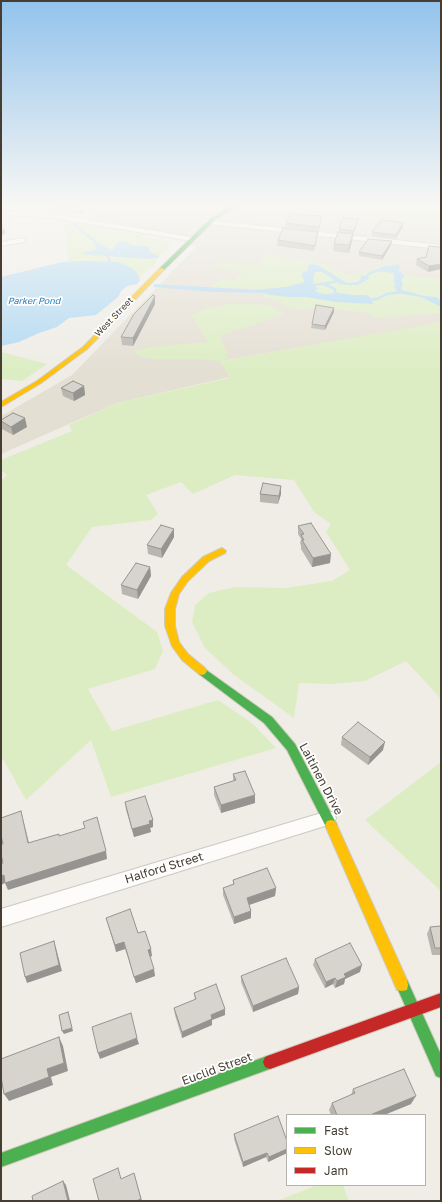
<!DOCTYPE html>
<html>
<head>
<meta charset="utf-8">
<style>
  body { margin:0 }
  #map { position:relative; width:442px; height:1202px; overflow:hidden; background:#efede6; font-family:"Golos Text",sans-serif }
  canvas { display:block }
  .frame { position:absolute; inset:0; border:2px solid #463e32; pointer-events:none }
  .legend { position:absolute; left:286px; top:1114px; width:140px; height:72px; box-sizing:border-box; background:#fff; border:1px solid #b5b2ad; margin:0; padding:5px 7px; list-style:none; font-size:12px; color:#463e32 }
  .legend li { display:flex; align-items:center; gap:8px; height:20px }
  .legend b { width:20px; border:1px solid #b5b2ad }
</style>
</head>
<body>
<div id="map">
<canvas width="442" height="1202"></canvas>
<div class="frame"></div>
<ul class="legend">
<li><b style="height:5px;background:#4caf50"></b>Fast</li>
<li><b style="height:5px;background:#ffc107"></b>Slow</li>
<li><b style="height:5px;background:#c62828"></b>Jam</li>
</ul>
</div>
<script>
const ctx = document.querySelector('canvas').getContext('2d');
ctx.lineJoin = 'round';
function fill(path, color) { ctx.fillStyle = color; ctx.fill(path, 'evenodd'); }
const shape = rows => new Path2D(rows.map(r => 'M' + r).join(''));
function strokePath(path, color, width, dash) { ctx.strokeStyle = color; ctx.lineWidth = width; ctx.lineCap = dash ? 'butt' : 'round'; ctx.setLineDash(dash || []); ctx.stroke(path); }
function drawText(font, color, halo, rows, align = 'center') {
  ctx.font = font + ' "Golos Text",sans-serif'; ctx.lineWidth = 3.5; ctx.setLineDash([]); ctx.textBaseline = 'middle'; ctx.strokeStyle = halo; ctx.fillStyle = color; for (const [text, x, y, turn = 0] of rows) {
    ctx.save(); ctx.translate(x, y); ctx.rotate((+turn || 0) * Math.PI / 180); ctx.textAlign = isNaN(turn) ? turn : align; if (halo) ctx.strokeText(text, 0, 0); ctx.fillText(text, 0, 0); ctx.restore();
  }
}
fill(shape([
  [87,204,441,204,441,323,221,361,230,377,117,403,1,454,1,416,72,375,197,246,90,217]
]), '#e4dfd3');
fill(shape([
  [1,204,87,204,88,210,82,215,23,209,1,209],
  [332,204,441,204,441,224,410,224,355,211,330,216],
  [72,222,144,234,143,237,154,238,172,244,158,258,154,267,150,267,141,276,140,281,136,271,128,266,118,263,68,262,64,225,64,223],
  [265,254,323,264,346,274,356,274,365,272,378,266,393,263,402,264,398,270,404,275,420,278,436,278,441,280,441,313,375,318,369,313,315,307,298,310,264,297,267,289,212,287,212,285,223,279,233,280,245,272,215,266,218,262,259,266],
  [231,304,256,304,271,306,284,314,220,336,227,352,226,359,222,361,441,322,441,699,406,661,365,681,331,684,299,683,294,718,234,675,205,648,192,622,195,605,209,593,235,587,285,588,332,581,350,570,326,532,331,524,314,512,294,480,235,475,193,494,181,482,146,495,158,514,151,520,92,527,66,565,157,632,163,651,155,669,88,689,112,731,218,700,253,724,276,748,111,797,91,740,26,800,3,759,1,760,1,481,7,475,1,470,1,460,72,431,69,425,117,403,230,378,220,361,199,359,152,359,139,356,134,351,149,347,208,342,191,315,210,308],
  [1,352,47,364,22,381,1,379],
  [441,762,441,891,365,820],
  [317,1185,343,1185,349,1201,277,1201]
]), '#dcedc3');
fill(shape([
  [53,204,87,204,88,210,82,215,69,213,65,210,57,208],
  [125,241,132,245,149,247,149,251,159,256,158,258,147,259,80,254,96,249,94,244,95,243,101,244,107,248,113,250,118,242],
  [84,261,118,262,128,266,136,271,140,281,137,284,127,286,121,291,118,297,96,315,69,318,57,327,39,333,19,342,1,346,1,277,62,262],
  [310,264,318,265,347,283,357,282,360,280,361,275,370,278,358,285,348,285,340,284,322,272,316,272,314,274,313,285,319,289,315,290,316,292,325,294,339,293,354,295,366,295,370,297,373,304,336,302,306,297,290,297,270,295,265,293,215,292,153,287,155,284,255,290,286,287,305,282,302,276,302,273,308,270,308,266],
  [397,264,401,266,398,270,405,276,401,280,403,284,401,288,402,290,424,296,437,297,441,301,441,307,421,297,403,294,397,291,394,287,396,284,394,283,394,273,374,271,381,267]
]), '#b1d9f3');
strokePath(shape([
  [74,224,101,247],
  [105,252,112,266],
  [363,279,370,273,379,270],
  [324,284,335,289,335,292,339,296],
  [308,286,339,281],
  [368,300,377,299,387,294,404,292]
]), '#b1d9f3', 2.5);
const street = shape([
  [1,210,60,215,191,237,195,239,191,241,60,219,1,214,1,210],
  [206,220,441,245,441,249,209,224,205,222,206,220],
  [22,238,26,240,25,242,1,246,1,242,22,238],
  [328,811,334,813,336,818,334,823,328,825,1,927,1,909,328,811]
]);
const fast = shape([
  [234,204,240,204,215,220,164,270,160,270,160,268,211,218,234,204],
  [202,667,272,717,295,744,335,821,337,825,335,829,331,830,327,829,287,750,264,723,199,674,197,671,199,668,202,667],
  [402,979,407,980,441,1055,441,1078,436,1076,396,985,397,980,402,979],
  [270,1055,275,1057,277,1062,275,1067,1,1167,1,1153,270,1055]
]);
const slow = shape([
  [160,268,165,269,87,349,41,383,1,407,1,402,37,381,83,347,160,268],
  [222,548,226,551,225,553,209,561,188,581,179,594,175,609,175,626,179,642,188,654,205,668,207,671,205,674,202,675,199,674,182,660,172,646,165,626,165,609,171,593,182,577,203,557,222,548],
  [331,820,335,821,407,980,408,985,407,990,402,991,397,990,325,825,327,821,331,820]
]);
const jam = shape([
  [441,993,441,1007,270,1069,265,1067,263,1062,265,1057,270,1055,441,993]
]);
strokePath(street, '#ccc9c2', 2);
strokePath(fast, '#cfcabc', 2);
strokePath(slow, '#cfcabc', 2);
strokePath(jam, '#cfcabc', 2);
fill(street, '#fdfcfb');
fill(fast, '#4caf50');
fill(slow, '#ffc107');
fill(jam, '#c62828');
fill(shape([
  [358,219,354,234,353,234,352,241,349,253,333,251,334,244,339,232,339,229],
  [321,220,319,231,285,227,286,223],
  [403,227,395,239,372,236,372,232],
  [317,237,314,251,277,246,278,240],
  [392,241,391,245,382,260,359,256,359,252],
  [441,247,428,272,416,265,417,259,426,257],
  [155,304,133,346,122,345,121,337],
  [334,312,325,330,311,328,312,324],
  [84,386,85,395,74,401,63,396,61,388],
  [1,420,27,427,13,435,2,429],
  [260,494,281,494,278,504,260,502],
  [298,526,330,563,312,567,301,549,301,545,300,544,301,539,298,534],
  [174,529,174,537,162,558,148,554,147,545],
  [150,567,151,576,138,599,122,594,121,585],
  [342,737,383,750,368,765,341,745],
  [233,774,255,803,221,813,214,795,214,787,233,781],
  [125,802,153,820,153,827,150,828,151,832,134,837,126,810],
  [233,880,276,888,275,896,249,905,251,911,251,918,234,924,223,895,223,888,233,884],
  [106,918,138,933,152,956,150,957,155,976,136,983,125,949,116,952],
  [441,926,441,955,432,955,427,934,430,927],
  [315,959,360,972,345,979,344,984,335,988,333,984,325,988,313,965],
  [241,976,299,987,298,994,253,1012,241,982],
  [194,993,225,1015,212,1020,212,1025,182,1038,175,1015,174,1008,195,1000],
  [353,1089,411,1104,384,1115,331,1115,329,1110,332,1103,351,1095],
  [234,1134,287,1141,287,1153,268,1162,266,1157,243,1167,234,1139]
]), '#b9b6b0');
fill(shape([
  [403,223,403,227,395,239,396,235],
  [1,231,5,231,5,234,1,235],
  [353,234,352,241,349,253,349,245],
  [392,241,391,245,382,260,382,256],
  [441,264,441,269,428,272,429,266],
  [155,296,155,304,133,346,133,338],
  [334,308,334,312,325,330,325,326],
  [84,386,85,395,74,401,73,393],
  [25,418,27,427,13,435,11,427],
  [281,486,281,494,278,504,279,496],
  [174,529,174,537,162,558,161,549],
  [331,554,330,563,312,567,313,558],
  [150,567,151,576,138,599,137,590],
  [385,742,383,750,368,765,370,757],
  [255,795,255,803,221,813,221,805],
  [21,811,31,851,28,843],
  [153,820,153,827,150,828,151,832,134,837,132,829,149,821],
  [106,851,107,859,8,890,5,883,1,885,1,876],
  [276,888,275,896,246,906,247,898],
  [251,911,251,918,234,924,234,917],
  [54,941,56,948,62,971,27,983,25,977],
  [124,942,125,949,116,952,115,945],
  [151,949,152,956,149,957,148,950],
  [362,965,360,972,345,979,344,984,335,988,337,981,344,974],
  [154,969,155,976,136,983,134,977],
  [335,978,333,984,325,988,326,982],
  [299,987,298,994,253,1012,253,1006],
  [225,1009,225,1015,212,1020,212,1025,182,1038,182,1032,211,1015],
  [68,1012,73,1031,64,1034,62,1031],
  [59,1037,63,1046,68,1071,51,1077,53,1085,9,1101,4,1094],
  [137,1038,139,1044,100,1059,98,1053],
  [416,1096,411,1104,384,1115,370,1115],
  [287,1149,287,1153,268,1162,269,1157],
  [267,1153,266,1157,243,1167,243,1162],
  [134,1173,135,1178,142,1201,136,1201],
  [63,1181,66,1185,70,1201,68,1201]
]), '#969490');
const building = shape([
  [290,214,322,216,319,227,286,223,290,214],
  [343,218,358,219,354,231,339,229,343,218],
  [382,220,403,223,396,235,372,232,382,220],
  [1,225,5,231,1,231,1,225],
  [283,228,318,232,315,246,278,240,283,228],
  [338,232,353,234,349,245,334,244,338,232],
  [368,239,392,241,382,256,359,252,368,239],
  [429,246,441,247,441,264,429,266,417,259,426,257,429,246],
  [153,295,155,296,133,338,121,337,134,314,153,295],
  [316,305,334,308,325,326,312,324,316,305],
  [73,381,84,386,73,393,61,388,73,381],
  [13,413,25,418,11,427,1,421,1,420,13,413],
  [263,483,281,486,279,496,260,494,263,483],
  [311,523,331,554,313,558,302,540,304,540,301,535,304,534,298,526,311,523],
  [161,525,174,529,161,549,147,545,161,525],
  [136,563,150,567,137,590,121,585,136,563],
  [358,722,385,742,370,757,342,737,358,722],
  [245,771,255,795,221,805,214,787,236,780,233,774,245,771],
  [145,796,153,820,149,821,150,824,132,829,125,802,145,796],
  [21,811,28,843,59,834,59,836,85,828,83,822,97,817,106,851,5,883,4,875,1,876,1,864,3,863,1,854,1,844,3,844,1,835,1,818,21,811],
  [267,868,276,888,247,898,251,911,234,917,223,888,234,884,233,880,267,868],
  [130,909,138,933,145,931,151,949,148,950,154,969,134,977,124,942,115,945,106,918,130,909],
  [441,926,441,948,435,948,430,927,441,926],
  [54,941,59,965,25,977,20,953,54,941],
  [350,943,362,965,344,974,346,977,337,981,335,978,326,982,315,959,350,943],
  [286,958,299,987,253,1006,241,976,286,958],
  [216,984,225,1009,211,1015,212,1019,182,1032,174,1008,196,999,194,993,216,984],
  [68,1012,72,1028,62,1031,59,1015,68,1012],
  [131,1013,137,1038,98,1053,92,1027,131,1013],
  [59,1037,64,1063,47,1069,49,1077,4,1094,1,1077,1,1059,59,1037],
  [404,1069,416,1096,370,1115,337,1115,332,1103,355,1093,353,1089,404,1069],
  [278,1116,287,1141,287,1149,269,1157,267,1153,243,1162,234,1134,278,1116],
  [118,1168,121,1179,134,1173,141,1199,136,1201,99,1201,93,1179,118,1168],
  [63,1181,68,1201,33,1201,32,1196,63,1181]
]);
fill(building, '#d7d4cd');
strokePath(building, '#969490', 1);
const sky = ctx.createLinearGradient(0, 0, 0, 373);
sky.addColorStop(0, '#92c3ec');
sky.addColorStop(0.55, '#f8f7f4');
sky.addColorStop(1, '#f8f7f400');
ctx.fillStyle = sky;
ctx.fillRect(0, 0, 442, 373);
drawText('italic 9px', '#2079bd', '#fff', [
  ["Parker Pond",34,301]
]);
drawText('9px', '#463e32', '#fff', [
  ["West Street",114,317,-46]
]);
drawText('12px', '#463e32', '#fff', [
  ["Laitinen Drive",321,779,62],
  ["Halford Street",164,868,-17],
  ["Euclid Street",217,1069,-20]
]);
</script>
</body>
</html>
